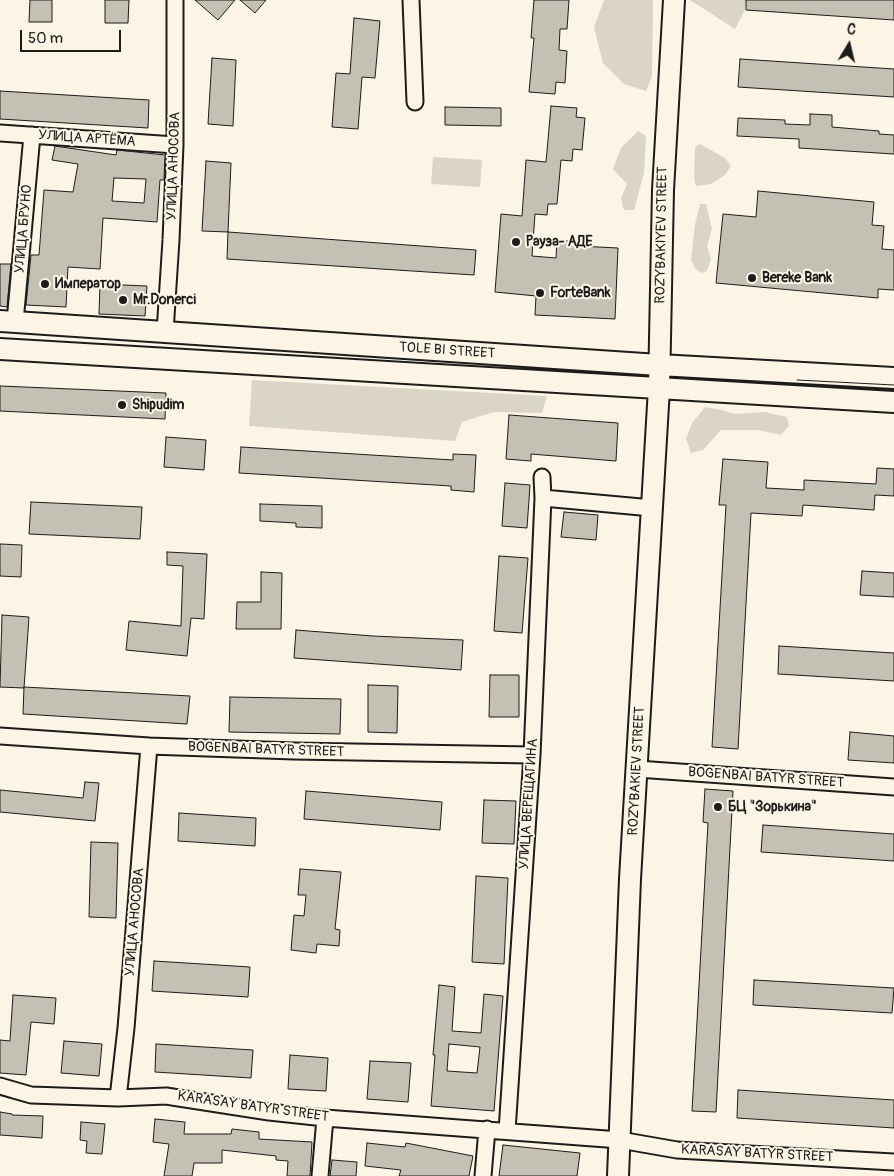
<!DOCTYPE html>
<html>
<head>
<meta charset="utf-8">
<style>
  body { margin:0 }
  #map { position:relative; width:894px; height:1176px; overflow:hidden; background:#fcf5e5; font-family:Pangolin,sans-serif }
  canvas { display:block }
  .north { position:absolute; left:824px; top:20px; width:50px; height:50px; -webkit-text-stroke:4px #fcf5e5; paint-order:stroke; rotate:9deg; font-size:14px; font-weight:700; line-height:20px; text-align:center; color:#1c1c1c }
  .north::after { content:''; display:block; margin:auto; width:18px; height:22px; background:#1c1c1c; clip-path:polygon(50% 0,100% 100%,50% 72%,0 100%) }
  .scale { position:absolute; left:20px; top:30px; width:101px; height:22px; box-sizing:border-box; border:2px solid #1c1c1c; border-top:0; padding-left:6px; font-size:15px; line-height:18px; white-space:nowrap; color:#1c1c1c; -webkit-text-stroke:4px #fcf5e5; paint-order:stroke }
</style>
</head>
<body>
<div id="map">
<canvas width="894" height="1176"></canvas>
<div class="north">С</div>
<div class="scale">50 m</div>
</div>
<script>
const ctx = document.querySelector('canvas').getContext('2d');
ctx.lineJoin = 'round';
function fill(path, color) { ctx.fillStyle = color; ctx.fill(path, 'evenodd'); }
const shape = rows => new Path2D(rows.map(r => 'M' + r).join(''));
function strokePath(path, color, width, dash) { ctx.strokeStyle = color; ctx.lineWidth = width; ctx.lineCap = dash ? 'butt' : 'round'; ctx.setLineDash(dash || []); ctx.stroke(path); }
function drawText(font, color, halo, rows, align = 'center') {
  ctx.font = font + ' Pangolin,sans-serif'; ctx.lineWidth = 4; ctx.setLineDash([]); ctx.textBaseline = 'middle'; ctx.strokeStyle = halo; ctx.fillStyle = color; for (const [text, x, y, turn = 0] of rows) {
    ctx.save(); ctx.translate(x, y); ctx.rotate((+turn || 0) * Math.PI / 180); ctx.textAlign = isNaN(turn) ? turn : align; if (halo) ctx.strokeText(text, 0, 0); ctx.fillText(text, 0, 0); ctx.restore();
  }
}
fill(shape([
  [604,0,653,0,652,76,646,91,624,84,603,63,594,27],
  [690,0,746,0,745,10,735,29],
  [638,131,646,136,644,173,634,210,624,210,621,198,627,184,613,169,621,148],
  [700,144,725,158,731,166,725,175,711,184,696,186,694,178,695,147],
  [433,157,482,160,480,187,431,184],
  [700,204,706,204,712,229,707,246,711,259,707,271,701,273,695,268,691,260,695,224],
  [252,380,547,396,542,413,494,412,462,422,455,441,249,426],
  [705,407,722,410,734,414,764,412,787,417,789,426,781,435,759,430,721,430,703,450,691,453,686,439,692,423]
]), '#dbd5c8');
const building = shape([
  [30,0,52,0,52,22,29,22,30,0],
  [105,0,129,0,128,23,105,23,105,0],
  [195,0,235,0,218,20,195,0],
  [240,0,266,0,255,13,240,0],
  [534,0,569,0,567,29,560,29,559,50,567,51,565,83,556,82,555,94,529,92,534,38,531,38,534,0],
  [746,0,894,0,894,20,746,10,746,0],
  [354,18,380,21,375,78,362,77,358,129,332,127,336,73,350,74,354,18],
  [212,58,236,60,233,126,208,124,212,58],
  [740,59,894,69,894,97,738,87,740,59],
  [0,91,149,100,148,128,0,119,0,91],
  [551,106,577,108,576,117,585,118,582,150,573,149,572,161,561,160,557,204,548,204,547,215,535,214,532,256,556,258,557,240,579,242,579,246,618,248,615,319,535,315,536,296,495,292,501,214,522,216,526,160,546,162,551,106],
  [445,107,501,108,501,126,445,125,445,107],
  [810,114,832,115,832,127,879,131,879,134,894,135,894,154,799,148,799,139,737,136,738,118,785,120,785,124,810,125,810,114],
  [55,146,116,155,117,150,165,155,164,180,160,180,157,222,103,218,100,269,68,267,66,307,26,305,31,255,39,255,44,190,73,192,78,164,52,160,55,146],
  [114,178,146,179,144,203,112,201,114,178],
  [206,161,231,163,228,232,202,231,206,161],
  [758,191,874,202,872,225,884,226,882,249,894,250,894,290,878,289,878,298,716,283,723,214,756,217,758,191],
  [228,232,476,250,474,275,227,259,228,232],
  [0,264,11,264,7,307,0,306,0,264],
  [100,284,147,286,145,316,99,314,100,284],
  [0,386,166,393,165,419,0,411,0,386],
  [509,415,618,423,616,461,531,454,531,461,506,459,509,415],
  [166,437,206,440,204,470,164,467,166,437],
  [241,447,453,460,453,454,476,455,474,492,451,490,451,486,239,473,241,447],
  [723,459,768,462,766,488,804,490,804,480,876,484,877,468,894,469,894,496,875,495,874,510,803,505,802,516,751,513,738,749,712,747,726,505,719,505,723,459],
  [505,483,530,485,527,528,502,526,505,483],
  [31,502,142,507,140,539,29,534,31,502],
  [260,504,322,506,322,528,296,527,296,523,260,521,260,504],
  [564,512,598,515,596,540,561,537,564,512],
  [0,544,22,545,21,577,0,576,0,544],
  [167,552,207,554,204,619,191,618,187,656,126,650,129,621,181,626,183,566,167,565,167,552],
  [499,556,528,558,522,633,494,631,499,556],
  [862,571,894,573,894,597,860,595,862,571],
  [261,572,282,573,281,629,236,629,237,602,261,602,261,572],
  [2,615,29,617,24,688,0,687,2,615],
  [296,630,373,636,463,640,461,670,294,658,296,630],
  [779,646,894,653,894,681,778,674,779,646],
  [490,675,519,675,519,717,489,717,490,675],
  [368,685,398,686,397,733,368,732,368,685],
  [24,687,190,696,187,724,23,714,24,687],
  [230,697,341,699,340,734,229,732,230,697],
  [850,732,894,736,894,763,848,760,850,732],
  [85,782,99,783,95,821,0,812,0,790,83,798,85,782],
  [705,789,733,791,716,1112,692,1111,708,823,703,822,705,789],
  [306,791,442,802,440,830,304,819,306,791],
  [484,800,516,801,514,844,482,843,484,800],
  [179,813,256,818,255,846,178,841,179,813],
  [763,825,894,834,894,861,761,852,763,825],
  [91,842,118,843,116,918,89,917,91,842],
  [300,869,341,872,335,929,340,930,339,946,317,944,316,953,291,950,294,915,304,916,306,895,298,895,300,869],
  [476,876,508,878,504,964,472,962,476,876],
  [154,961,250,967,248,997,152,991,154,961],
  [754,980,894,988,892,1013,753,1005,754,980],
  [439,985,455,987,452,1031,481,1033,484,994,503,996,494,1111,431,1106,435,1055,433,1055,439,985],
  [449,1044,480,1047,477,1073,447,1071,449,1044],
  [13,995,56,998,54,1024,31,1022,26,1075,0,1073,0,1040,10,1041,13,995],
  [64,1041,102,1044,99,1076,61,1073,64,1041],
  [156,1044,253,1050,251,1078,155,1072,156,1044],
  [290,1055,328,1058,326,1091,288,1089,290,1055],
  [370,1061,411,1063,408,1102,367,1099,370,1061],
  [738,1090,894,1100,894,1128,737,1118,738,1090],
  [0,1112,12,1114,12,1115,43,1116,42,1138,0,1135,0,1112],
  [155,1119,185,1122,184,1134,231,1134,232,1129,259,1132,259,1139,312,1142,310,1176,287,1176,288,1161,276,1160,276,1156,222,1150,222,1163,194,1163,192,1176,164,1176,169,1144,153,1142,155,1119],
  [81,1122,105,1124,102,1154,86,1153,87,1141,80,1140,81,1122],
  [367,1143,405,1147,406,1143,473,1156,469,1176,399,1176,401,1170,365,1166,367,1143],
  [503,1145,580,1153,577,1176,499,1176,503,1145],
  [332,1160,357,1162,356,1176,330,1176,332,1160]
]);
fill(building, '#c4c0b3');
strokePath(building, '#1c1c1c', 1);
const minor = shape([
  [411,0,415,102],
  [0,133,175,145],
  [15,322,32,135],
  [165,332,171,240,175,145,175,0],
  [543,498,652,508],
  [0,736,149,746,294,751,532,755],
  [637,769,894,787],
  [0,1086,31,1095,118,1098,166,1096,269,1112,325,1118,620,1140,677,1150,894,1162],
  [118,1098,126,1028,149,746],
  [507,1131,532,755,543,498,542,477],
  [320,1176,325,1118],
  [483,1176,487,1129]
]);
const major = shape([
  [0,321,659,365,894,378],
  [0,349,894,402],
  [618,1176,630,879,659,388,663,190,674,0]
]);
strokePath(minor, '#1c1c1c', 19);
strokePath(major, '#1c1c1c', 24);
strokePath(minor, '#fcf5e5', 15);
strokePath(major, '#fcf5e5', 20);
strokePath(shape([
  [797,380,894,385]
]), '#1c1c1c', 1);
for (const [x, y, r, color] of [
  [516,242,5,"#1c1c1c"],
  [752,278,5,"#1c1c1c"],
  [45,284,5,"#1c1c1c"],
  [540,293,5,"#1c1c1c"],
  [123,300,5,"#1c1c1c"],
  [122,405,5,"#1c1c1c"],
  [718,807,5,"#1c1c1c"]
]) { const dot = new Path2D(); dot.arc(x, y, r, 0, 2 * Math.PI); ctx.fillStyle = color; ctx.fill(dot); strokePath(dot, '#fcf5e5', 2); }
drawText('14px', '#1c1c1c', '#fcf5e5', [
  ["УЛИЦА АРТЁМА",87,139,4],
  ["УЛИЦА АНОСОВА",174,166,-88],
  ["УЛИЦА БРУНО",24,229,-85],
  ["ROZYBAKIYEV STREET",662,235,-89],
  ["TOLE BI STREET",447,351,4],
  ["BOGENBAI BATYR STREET",266,750,2],
  ["ROZYBAKIEV STREET",637,771,-87],
  ["BOGENBAI BATYR STREET",766,778,4],
  ["УЛИЦА ВЕРЕЩАГИНА",529,804,-86],
  ["УЛИЦА АНОСОВА",135,922,-85],
  ["KARASAY BATYR STREET",253,1107,8],
  ["KARASAY BATYR STREET",757,1154,3]
]);
drawText('bold 14px', '#1c1c1c', '#fcf5e5', [
  ["Рауза- АДЕ",526,242],
  ["Bereke Bank",762,278],
  ["Император",55,284],
  ["ForteBank",550,293],
  ["Mr.Donerci",133,300],
  ["Shipudim",132,405],
  ["БЦ \"Зорькина\"",728,807]
], 'left');
</script>
</body>
</html>
